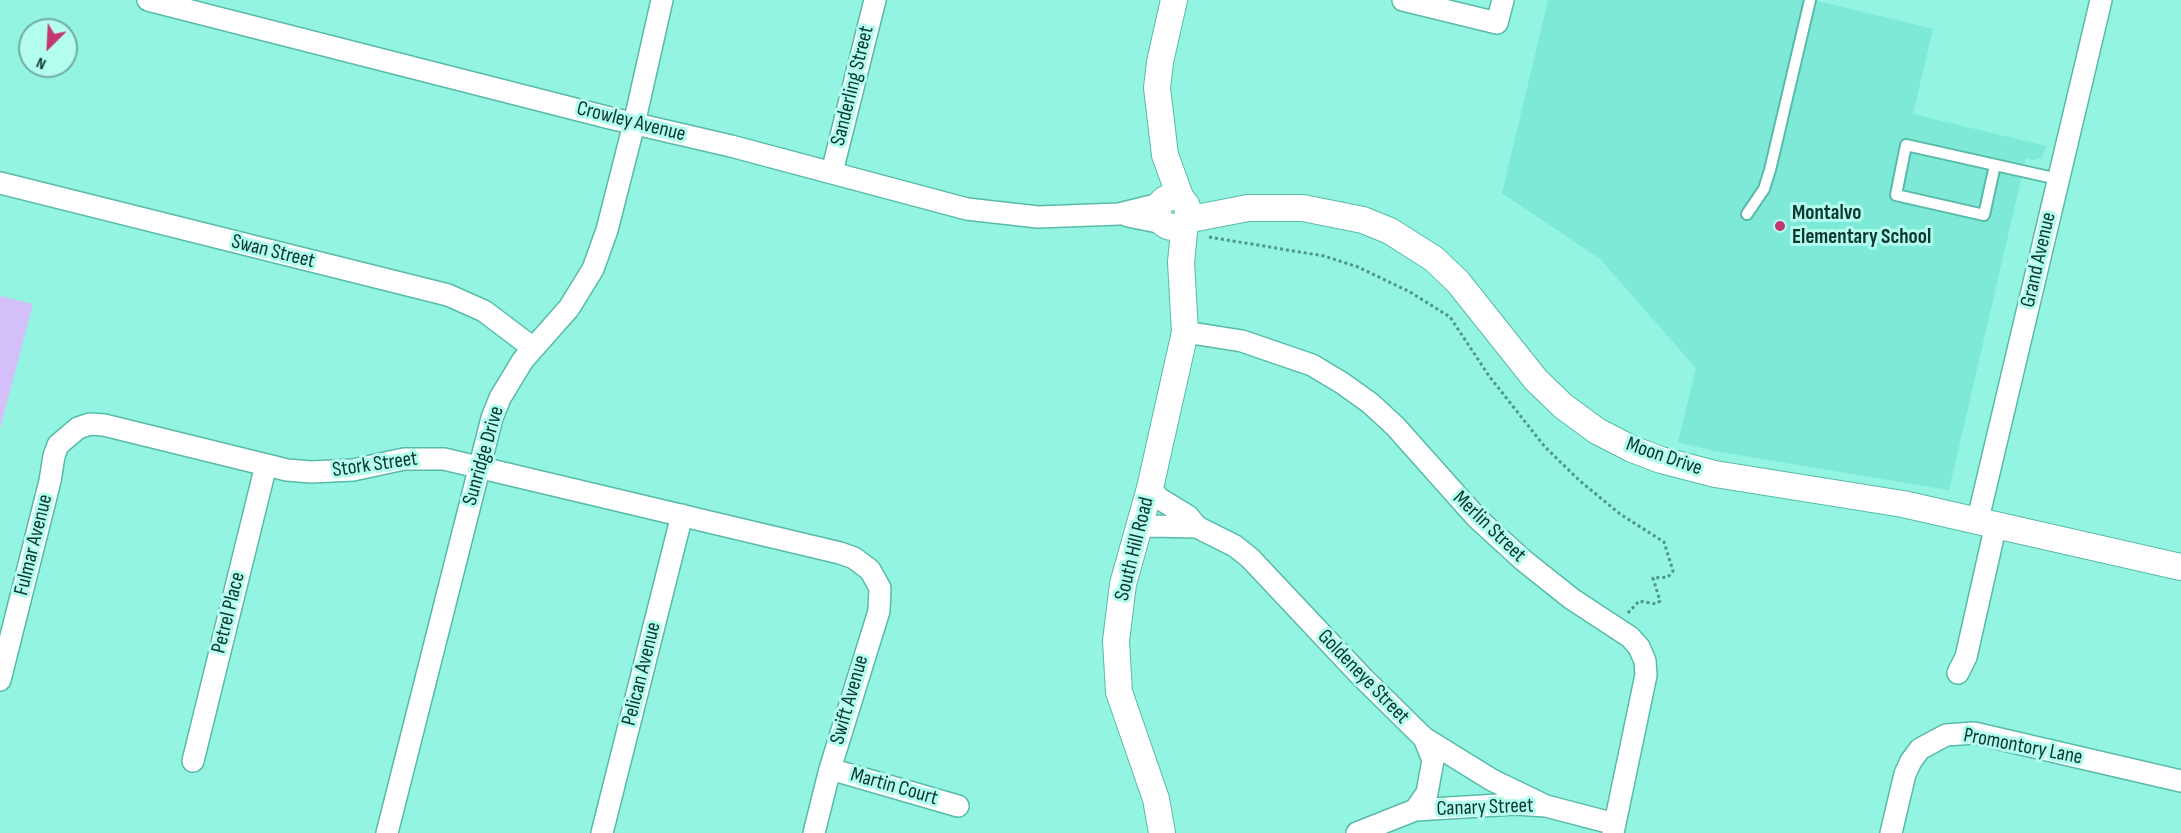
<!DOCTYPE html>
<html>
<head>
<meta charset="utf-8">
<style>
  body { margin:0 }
  #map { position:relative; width:2181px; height:833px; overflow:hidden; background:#93f4e2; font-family:"Sofia Sans Condensed",sans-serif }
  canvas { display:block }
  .north { position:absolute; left:18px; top:18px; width:60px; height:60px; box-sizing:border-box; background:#b3fdee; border:2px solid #70ada2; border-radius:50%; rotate:204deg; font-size:16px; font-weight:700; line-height:24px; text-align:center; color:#0b362f }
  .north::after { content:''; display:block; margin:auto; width:21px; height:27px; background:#c3386f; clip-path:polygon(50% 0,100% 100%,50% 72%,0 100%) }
</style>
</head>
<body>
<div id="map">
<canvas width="2181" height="833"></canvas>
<div class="north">N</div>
</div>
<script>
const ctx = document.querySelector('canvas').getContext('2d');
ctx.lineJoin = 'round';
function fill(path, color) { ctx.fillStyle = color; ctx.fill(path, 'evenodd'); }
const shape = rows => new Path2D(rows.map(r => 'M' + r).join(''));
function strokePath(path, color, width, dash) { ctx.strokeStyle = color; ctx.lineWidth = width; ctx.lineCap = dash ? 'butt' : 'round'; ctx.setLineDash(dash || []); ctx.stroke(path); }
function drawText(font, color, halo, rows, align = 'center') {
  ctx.font = font + ' "Sofia Sans Condensed",sans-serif'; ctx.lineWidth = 6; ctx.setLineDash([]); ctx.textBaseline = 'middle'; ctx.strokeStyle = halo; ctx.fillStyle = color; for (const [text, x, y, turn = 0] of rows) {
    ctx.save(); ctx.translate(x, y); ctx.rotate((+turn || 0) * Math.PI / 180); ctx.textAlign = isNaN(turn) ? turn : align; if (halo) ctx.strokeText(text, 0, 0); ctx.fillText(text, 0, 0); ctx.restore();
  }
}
fill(shape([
  [1548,0,1814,0,1933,29,1913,114,2046,146,2042,157,2035,160,2026,158,1949,490,1709,450,1678,442,1696,368,1600,259,1502,193]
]), '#7de9d6');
fill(shape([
  [0,296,33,304,0,429]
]), '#d4c0f9');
const service = shape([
  [1995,165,1984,215,1896,195,1906,145,2058,179],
  [1747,214,1764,189,1770,170,1810,0]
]);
const minor = shape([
  [148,0,610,118,731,146,967,209,1038,217,1119,214,1160,204],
  [1403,0,1497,23,1503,0],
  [832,172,875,0],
  [0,183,448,295,484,311,533,348],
  [1128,216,1163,223],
  [1185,332,1242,341,1274,352,1312,365,1342,383,1370,403,1395,426,1477,518,1523,560,1572,599,1630,637,1639,647,1645,661,1646,675,1613,833],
  [1150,488,1160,499,1188,516,1197,527,1235,546,1250,558,1361,676,1424,738,1492,780,1546,806],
  [1978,519,2101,0],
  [1140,528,1151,526,1197,527],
  [1958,673,1966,657,1996,524],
  [0,680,50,481,54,456,58,445,78,428,90,424,104,425,287,470,311,472,353,470,404,459,444,459,840,553,854,558,870,570,880,588,879,611,830,769,814,833],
  [193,761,266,465],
  [830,769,958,806],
  [1415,810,1427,793,1433,760,1424,738],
  [387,833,492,418,500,398,523,360,569,308,593,269,607,230,634,124,662,0],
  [602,833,682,515],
  [1357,833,1415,810,1515,804,1546,806,1615,824],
  [1891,833,1905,774,1911,761,1920,749,1946,735,1974,733,2181,781]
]);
const tertiary = shape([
  [1174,0,1160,62,1157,88,1165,155,1181,199],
  '1158 212a15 15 0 1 1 30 0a15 15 0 1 1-30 0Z',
  [1186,220,1248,208,1303,208,1363,220,1390,231,1434,259,1458,282,1536,380,1563,406,1597,431,1632,449,1661,460,1715,474,1903,504,2181,567],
  [1162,833,1156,799,1119,692,1116,641,1123,584,1150,488,1185,332,1181,262,1185,222]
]);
strokePath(service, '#58baa9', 14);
strokePath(minor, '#58baa9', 24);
strokePath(tertiary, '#58baa9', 28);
strokePath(shape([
  [1209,237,1324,256,1358,267,1410,292,1450,317,1489,376,1545,447,1580,481,1620,514,1664,542,1673,571,1668,577,1653,578,1660,601,1656,604,1639,601,1627,614]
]), '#4f9589', 3, [3, 3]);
strokePath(service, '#fff', 10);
strokePath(minor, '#fff', 21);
strokePath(tertiary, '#fff', 26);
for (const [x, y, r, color] of [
  [1780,226,6,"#c3386f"]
]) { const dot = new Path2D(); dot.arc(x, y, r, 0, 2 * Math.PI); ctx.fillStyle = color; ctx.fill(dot); strokePath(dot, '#b3fdee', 2); }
drawText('21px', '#0b362f', '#b3fdee', [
  ["Sanderling Street",853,86,-76],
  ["Crowley Avenue",631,122,14],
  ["Swan Street",273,252,14],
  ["Grand Avenue",2039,260,-77],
  ["Sunridge Drive",484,456,-74],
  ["Moon Drive",1664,457,19],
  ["Stork Street",375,465,-8],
  ["Merlin Street",1489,527,44],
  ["Fulmar Avenue",34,545,-76],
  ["South Hill Road",1135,549,-76],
  ["Petrel Place",229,613,-76],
  ["Pelican Avenue",642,674,-76],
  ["Goldeneye Street",1363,677,46],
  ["Swift Avenue",850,700,-74],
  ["Promontory Lane",2023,747,11],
  ["Martin Court",894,787,16],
  ["Canary Street",1485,808,-2]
]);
drawText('bold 21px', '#0b362f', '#b3fdee', [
  ["Montalvo",1792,214],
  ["Elementary School",1792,238]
], 'left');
</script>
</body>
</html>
